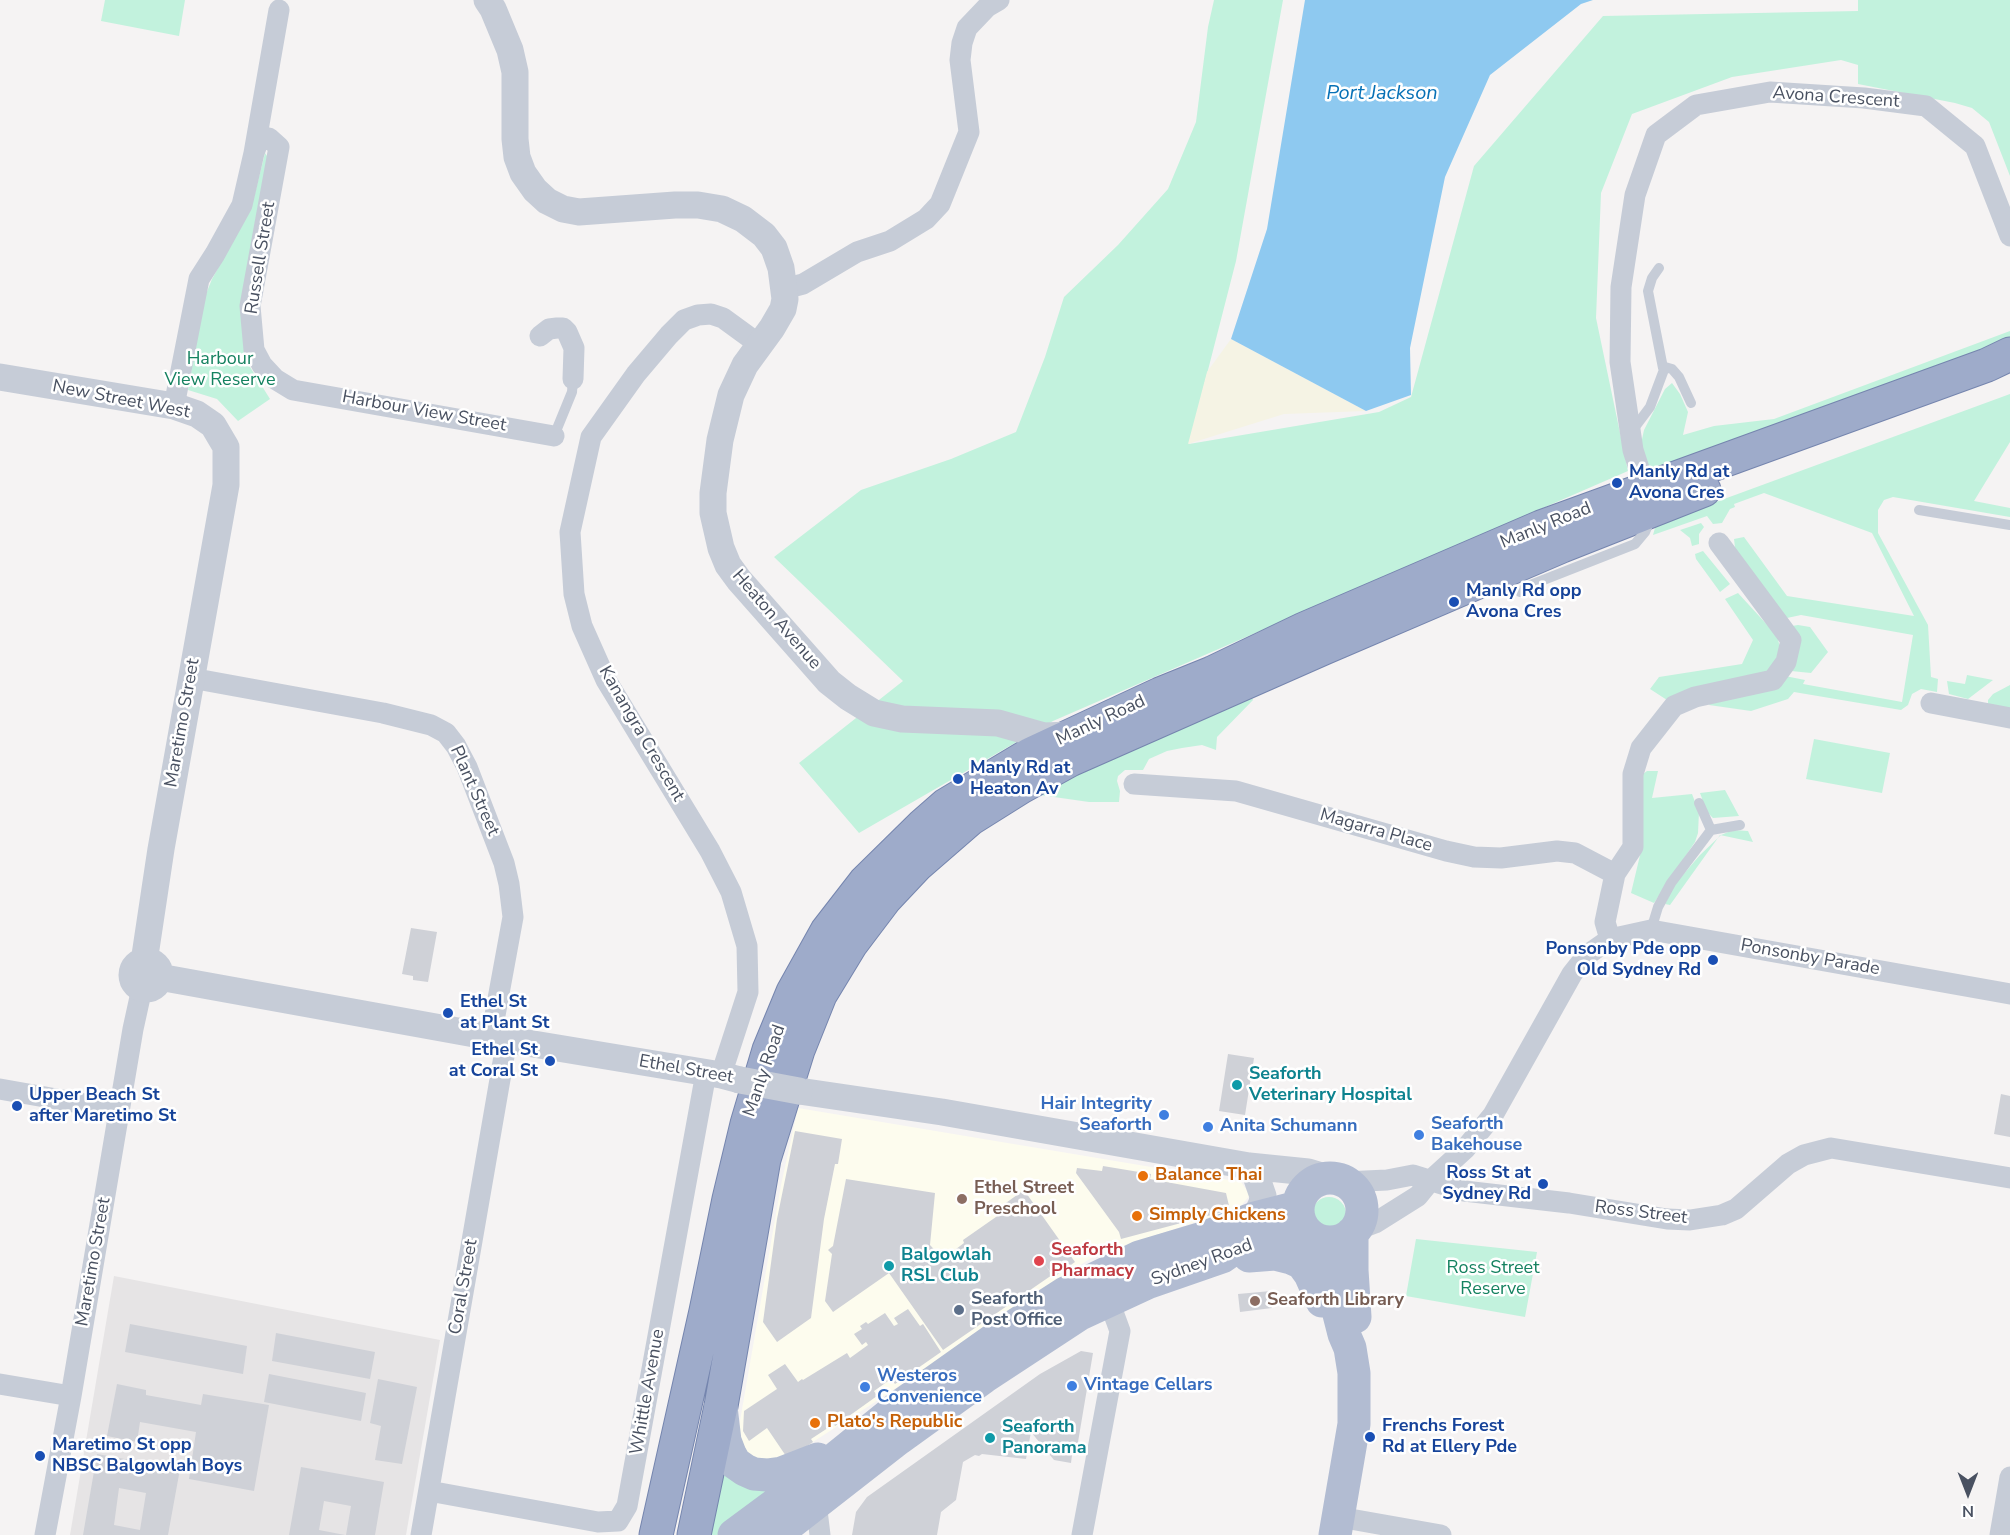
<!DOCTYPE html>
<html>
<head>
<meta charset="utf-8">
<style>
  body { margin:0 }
  #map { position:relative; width:2010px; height:1535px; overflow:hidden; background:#f5f3f3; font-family:"Nunito Sans",sans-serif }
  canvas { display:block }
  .north { position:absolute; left:1938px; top:1463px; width:60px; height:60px; -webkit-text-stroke:4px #fff; paint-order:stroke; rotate:180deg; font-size:16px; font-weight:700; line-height:24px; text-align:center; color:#495161 }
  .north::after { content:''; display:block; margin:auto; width:21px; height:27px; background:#495161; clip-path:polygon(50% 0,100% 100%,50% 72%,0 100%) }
</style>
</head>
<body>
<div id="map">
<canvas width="2010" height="1535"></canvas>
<div class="north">N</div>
</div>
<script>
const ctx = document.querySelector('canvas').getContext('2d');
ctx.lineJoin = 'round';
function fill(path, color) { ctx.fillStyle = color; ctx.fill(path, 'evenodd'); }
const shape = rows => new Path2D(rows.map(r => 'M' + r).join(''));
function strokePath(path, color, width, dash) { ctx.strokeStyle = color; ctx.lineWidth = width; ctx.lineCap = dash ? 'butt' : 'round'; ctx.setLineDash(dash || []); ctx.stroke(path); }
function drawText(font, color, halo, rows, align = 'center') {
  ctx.font = font + ' "Nunito Sans",sans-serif'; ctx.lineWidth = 5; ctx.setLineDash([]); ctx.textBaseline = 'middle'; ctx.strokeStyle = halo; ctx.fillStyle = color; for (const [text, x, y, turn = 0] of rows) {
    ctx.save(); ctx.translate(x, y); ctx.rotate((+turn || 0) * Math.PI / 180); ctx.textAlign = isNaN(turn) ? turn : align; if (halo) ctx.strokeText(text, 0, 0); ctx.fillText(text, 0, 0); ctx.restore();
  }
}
fill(shape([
  [798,1108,1241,1182,1250,1195,1240,1207,1094,1256,869,1406,780,1463,755,1460,736,1444,781,1185]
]), '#fdfcee');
fill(shape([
  [114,1276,440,1340,406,1535,70,1535]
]), '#e6e4e5');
fill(shape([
  [105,0,185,0,179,36,101,21],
  [1214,0,1283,0,1236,261,1189,444,1379,412,1411,397,1474,166,1603,16,1858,11,1858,0,2010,0,2010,176,1989,122,1972,108,1955,103,1858,84,1858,65,1841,60,1732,77,1632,114,1601,193,1596,318,1628,471,1053,721,859,833,799,763,903,681,774,557,861,490,951,459,1016,432,1045,357,1064,297,1118,245,1168,189,1196,122,1208,27],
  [265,153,269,159,248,281,245,359,270,399,238,421,217,399,188,390,204,299,212,279,251,209],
  [2010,331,2010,344,1650,474,1641,444,1644,430,1665,389,1672,383,1680,394,1688,412,1683,435,1714,426,1774,419],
  [2010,394,2010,442,1974,501,2010,508,2010,517,1893,497,1884,500,1878,510,1878,533,1928,625,1931,677,1938,679,1937,692,1921,689,1912,694,1908,705,1901,710,1794,692,1788,699,1751,711,1709,705,1711,702,1785,676,1805,680,1803,684,1902,702,1913,635,1801,615,1787,618,1736,556,1734,539,1744,537,1787,596,1914,616,1872,533,1764,493,1734,504,1735,507,1730,509,1722,523,1713,524,1707,516,1653,535,1656,524],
  [1701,523,1704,527,1699,534,1699,544,1692,546,1690,538,1680,530],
  [1703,551,1730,584,1720,592,1696,559,1695,554],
  [1738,593,1771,629,1778,639,1781,653,1768,673,1667,700,1650,689,1659,677,1742,664,1753,640,1725,599],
  [1798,625,1810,627,1828,652,1811,673,1791,671,1792,626],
  [1967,675,1993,680,1968,699,1949,694,1947,681,1965,684],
  [2010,685,2010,713,1988,709,1988,700,1993,694],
  [1251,695,1253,700,1217,737,1216,750,1202,745,1182,748,1167,751,1149,759,1143,770,1125,770,1118,776,1117,781,1120,791,1119,802,1089,802,1040,795,1060,779],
  [1814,739,1890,753,1882,793,1806,779],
  [1647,771,1658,771,1652,798,1692,794,1699,812,1698,833,1695,842,1654,903,1631,893,1642,847,1643,774],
  [1725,790,1739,816,1713,818,1707,812,1700,793],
  [1733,830,1748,831,1753,842,1720,835,1670,905,1665,904,1675,884,1700,855,1721,835],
  '1312 1214a17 17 0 1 1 34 0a17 17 0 1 1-34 0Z',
  [1416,1239,1537,1252,1525,1317,1406,1296],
  [723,1473,786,1486,717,1535,709,1535]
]), '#c2f2dd');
fill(shape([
  [1231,339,1366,411,1284,414,1188,444,1207,372]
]), '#f5f3e4');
fill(shape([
  [1305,0,1593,0,1581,4,1490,75,1445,177,1410,348,1411,395,1366,411,1231,339,1267,229]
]), '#8ec9f0');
fill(shape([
  [411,928,437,932,428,982,413,980,413,976,402,974],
  [1228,1054,1254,1058,1245,1115,1219,1111],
  [2001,1094,2010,1096,2010,1137,1994,1134],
  [795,1131,842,1139,838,1164,835,1164,824,1219,811,1318,777,1342,763,1322,777,1219],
  [1103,1166,1151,1174,1150,1179,1226,1193,1230,1210,1121,1239,1119,1232,1076,1173,1077,1168,1102,1171],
  [846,1179,935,1193,930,1245,943,1259,964,1243,963,1240,1006,1210,1003,1205,1024,1190,1075,1262,1054,1277,1044,1263,1052,1275,943,1350,889,1273,833,1312,825,1301,832,1254,828,1250,833,1246],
  [1271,1291,1272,1308,1240,1312,1238,1294],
  [908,1309,920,1326,923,1324,941,1352,895,1384,891,1379,874,1391,877,1396,835,1426,834,1424,811,1439,813,1442,788,1459,767,1428,749,1441,743,1431,744,1411,777,1389,768,1375,785,1364,798,1382,802,1379,803,1380,847,1353,850,1358,868,1345,866,1342,862,1345,854,1334,862,1329,860,1326,866,1322,868,1324,885,1313,894,1326,898,1324,894,1318],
  [130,1324,247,1346,243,1374,125,1352],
  [276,1333,375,1352,370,1379,272,1361],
  [1081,1351,1093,1353,1077,1448,1073,1447,1071,1463,1054,1460,1031,1432,1026,1459,982,1454,979,1456,975,1455,963,1462,956,1500,941,1512,937,1535,852,1535,856,1512,867,1497,1040,1374],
  [269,1374,366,1393,361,1421,264,1402],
  [378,1379,417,1387,402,1464,375,1460,381,1426,370,1423],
  [117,1384,146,1390,146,1395,201,1405,203,1394,269,1405,254,1491,189,1479,196,1432,140,1422,137,1442,107,1436],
  [97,1454,180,1469,168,1535,83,1535],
  [119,1488,146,1493,140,1530,114,1525],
  [301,1467,384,1482,375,1535,346,1535,351,1506,324,1501,319,1530,345,1535,289,1535]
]), '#cfd1d7');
const trunk = shape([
  [656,1535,706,1311,729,1199,747,1124,769,1050,793,992,827,931,865,882,922,826,946,805,1031,754,1160,694,1212,673,1304,629,1541,527,1987,365,2010,354],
  [694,1535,721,1406,764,1159,798,1050,820,995,851,944,885,899,917,865,970,819,1021,787,1070,760,1324,648,1562,546,1704,490]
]);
strokePath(trunk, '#7585ae', 35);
strokePath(shape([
  [1659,268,1652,278,1648,291,1663,368],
  [1632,431,1650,407,1665,367,1672,369,1679,377,1691,403],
  [554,436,572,392,573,379],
  [1919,510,2010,525],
  [1520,592,1528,586,1635,544,1645,532,1651,518],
  [1699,803,1711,830,1740,825],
  [1651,930,1658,907,1671,883,1711,830]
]), '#c6ccd7', 10);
strokePath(shape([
  [254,153,258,142,269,138,279,147,250,306,254,350,262,365,275,379,293,390,554,436],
  [784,289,803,284,857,252,890,241,926,219,940,204,969,132,960,60,962,43,967,28,987,7,999,0],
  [540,336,549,329,557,328,563,328,567,332,574,348,573,379],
  [174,406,199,279,215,254,242,205,254,153,279,10],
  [1645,487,1633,450,1620,362,1621,287,1635,195,1656,135,1696,105,1770,92,1864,98,1926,106,1975,146,2010,236],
  [191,678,383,713,431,725,446,733,456,746,467,767,504,863,509,884,513,917,491,1037],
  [1931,703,2010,718],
  [1134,784,1236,791,1446,851,1474,857,1501,858,1557,851,1575,853,1615,874],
  [1610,939,1605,922,1615,874,1633,847,1633,774,1641,748,1674,706,1695,697,1773,680,1786,662,1791,640,1719,543],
  [721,1075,748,992,747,946,731,892,710,851,606,680,582,626,574,594,570,532,591,437,636,374,669,335,684,320,698,315,711,314,723,318,760,345],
  [0,1089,119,1110],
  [1344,1182,1387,1180,1413,1175,1464,1191,1569,1203,1667,1219,1690,1220,1722,1215,1736,1209,1788,1164,1804,1155,1831,1148,2010,1178],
  [1354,1231,1375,1223,1418,1196,1431,1180,1465,1149,1493,1115,1572,974,1587,955,1610,939,1651,930,2010,994],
  [0,1384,71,1396],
  [429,1491,598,1522,618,1521,627,1506,706,1073],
  [815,1494,820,1535],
  [1339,1517,1441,1535],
  [45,1535,71,1396,133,1029,142,988],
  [421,1535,507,1039],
  [1082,1535,1120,1331,1105,1290],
  [2000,1535,2010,1477]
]), '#c6ccd7', 21);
strokePath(shape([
  [487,0,493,9,510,50,515,72,515,139,517,157,523,173,535,190,547,201,563,209,579,212,675,205,698,205,722,209,743,219,764,235,774,248,781,268,785,299,783,309,772,328,745,365,731,395,720,440,713,493,713,513,721,548,728,565,739,580,829,682,848,697,874,713,902,719,998,723,1044,736,1070,735],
  [0,377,174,406,197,414,213,425,226,447,226,485,161,849,144,962],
  '132 975a14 14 0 1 1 28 0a14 14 0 1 1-28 0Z',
  [159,977,491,1037,721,1075,740,1080],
  [799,1091,942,1112,1249,1166,1308,1172,1328,1178],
  [1255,1218,1262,1203,1263,1196,1255,1173]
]), '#c6ccd7', 27);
strokePath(shape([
  '1298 1210a32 32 0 1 1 64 0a32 32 0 1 1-64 0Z',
  [1352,1233,1352,1270,1355,1317],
  [1314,1238,1330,1279,1344,1334,1350,1348,1354,1373,1354,1424,1335,1535],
  [1249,1256,1275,1254,1291,1258,1302,1263,1310,1274,1322,1301],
  [721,1407,725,1441,730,1454,735,1463,745,1470,754,1474,767,1475,782,1473,818,1459],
  [734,1535,811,1478,900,1406,1003,1333,1065,1293,1139,1257,1206,1237,1255,1218,1298,1207],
  [775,1535,898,1439,984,1377,1080,1314,1147,1283,1222,1257,1232,1250,1276,1238,1293,1235,1311,1236]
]), '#b2bcd2', 33);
strokePath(trunk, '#9eabca', 33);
strokePath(shape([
  [740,1080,799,1091]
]), '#c6ccd7', 27);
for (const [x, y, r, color] of [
  [1617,483,6,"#1a4fb4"],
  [1454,602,6,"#1a4fb4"],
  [958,779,6,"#1a4fb4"],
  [1713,960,6,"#1a4fb4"],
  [448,1013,6,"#1a4fb4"],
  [550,1061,6,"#1a4fb4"],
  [1237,1085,6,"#0f9aa8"],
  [17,1106,6,"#1a4fb4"],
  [1164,1115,6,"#3f7fe0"],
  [1208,1127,6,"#3f7fe0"],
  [1419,1135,6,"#3f7fe0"],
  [1143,1176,6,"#e8710a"],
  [1543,1184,6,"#1a4fb4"],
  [962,1199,6,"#8d6e63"],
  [1137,1216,6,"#e8710a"],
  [1039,1261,6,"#e0444e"],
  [889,1266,6,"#0f9aa8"],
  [1255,1301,6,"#8d6e63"],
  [959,1310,6,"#5c6f8a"],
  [1072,1386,6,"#3f7fe0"],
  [865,1387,6,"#3f7fe0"],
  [815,1423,6,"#e8710a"],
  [1370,1437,6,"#1a4fb4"],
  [990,1438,6,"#0f9aa8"],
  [40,1456,6,"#1a4fb4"]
]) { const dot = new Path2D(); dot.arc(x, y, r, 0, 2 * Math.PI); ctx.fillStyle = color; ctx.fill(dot); strokePath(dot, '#fff', 2); }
drawText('18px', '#495161', '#fff', [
  ["Avona Crescent",1836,98,4],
  ["Russell Street",261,258,-81],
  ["New Street West",121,400,11],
  ["Harbour View Street",424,412,10],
  ["Manly Road",1546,526,-22],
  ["Heaton Avenue",776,620,49],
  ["Manly Road",1101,721,-25],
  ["Maretimo Street",183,723,-80],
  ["Kanangra Crescent",641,734,60],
  ["Plant Street",474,791,66],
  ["Magarra Place",1376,831,16],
  ["Ponsonby Parade",1810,958,10],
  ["Ethel Street",686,1070,10],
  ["Manly Road",765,1071,-71],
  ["Ross Street",1641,1213,7],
  ["Maretimo Street",94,1262,-80],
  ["Sydney Road",1202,1263,-20],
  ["Coral Street",464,1287,-80],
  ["Whittle Avenue",648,1392,-80]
]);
drawText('18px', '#158260', '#fff', [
  ["Harbour",220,360],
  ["View Reserve",220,381],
  ["Ross Street",1493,1269],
  ["Reserve",1493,1290]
]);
drawText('bold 18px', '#164399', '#fff', [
  ["Manly Rd at",1629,473],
  ["Avona Cres",1629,494],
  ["Manly Rd opp",1466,592],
  ["Avona Cres",1466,613],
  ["Manly Rd at",970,769],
  ["Heaton Av",970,790],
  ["Ponsonby Pde opp",1701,950,"right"],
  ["Old Sydney Rd",1701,971,"right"],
  ["Ethel St",460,1003],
  ["at Plant St",460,1024],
  ["Ethel St",538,1051,"right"],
  ["at Coral St",538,1072,"right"],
  ["Upper Beach St",29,1096],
  ["after Maretimo St",29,1117],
  ["Ross St at",1531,1174,"right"],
  ["Sydney Rd",1531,1195,"right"],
  ["Frenchs Forest",1382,1427],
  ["Rd at Ellery Pde",1382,1448],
  ["Maretimo St opp",52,1446],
  ["NBSC Balgowlah Boys",52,1467]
], 'left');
drawText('bold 18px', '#0d838f', '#fff', [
  ["Seaforth",1249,1075],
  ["Veterinary Hospital",1249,1096],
  ["Balgowlah",901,1256],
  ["RSL Club",901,1277],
  ["Seaforth",1002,1428],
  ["Panorama",1002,1449]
], 'left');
drawText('bold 18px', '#366cbe', '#fff', [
  ["Hair Integrity",1152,1105,"right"],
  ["Seaforth",1152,1126,"right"],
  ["Seaforth",1431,1125],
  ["Bakehouse",1431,1146],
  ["Anita Schumann",1220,1127],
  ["Westeros",877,1377],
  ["Convenience",877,1398],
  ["Vintage Cellars",1084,1386]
], 'left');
drawText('bold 18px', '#c56008', '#fff', [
  ["Balance Thai",1155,1176],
  ["Simply Chickens",1149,1216],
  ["Plato's Republic",827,1423]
], 'left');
drawText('bold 18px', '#785e54', '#fff', [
  ["Ethel Street",974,1189],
  ["Preschool",974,1210],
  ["Seaforth Library",1267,1301]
], 'left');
drawText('bold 18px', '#be3a42', '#fff', [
  ["Seaforth",1051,1251],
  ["Pharmacy",1051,1272]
], 'left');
drawText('bold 18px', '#4e5e75', '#fff', [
  ["Seaforth",971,1300],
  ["Post Office",971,1321]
], 'left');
drawText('italic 20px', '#0771b6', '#fff', [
  ["Port Jackson",1382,94]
]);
</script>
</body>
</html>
